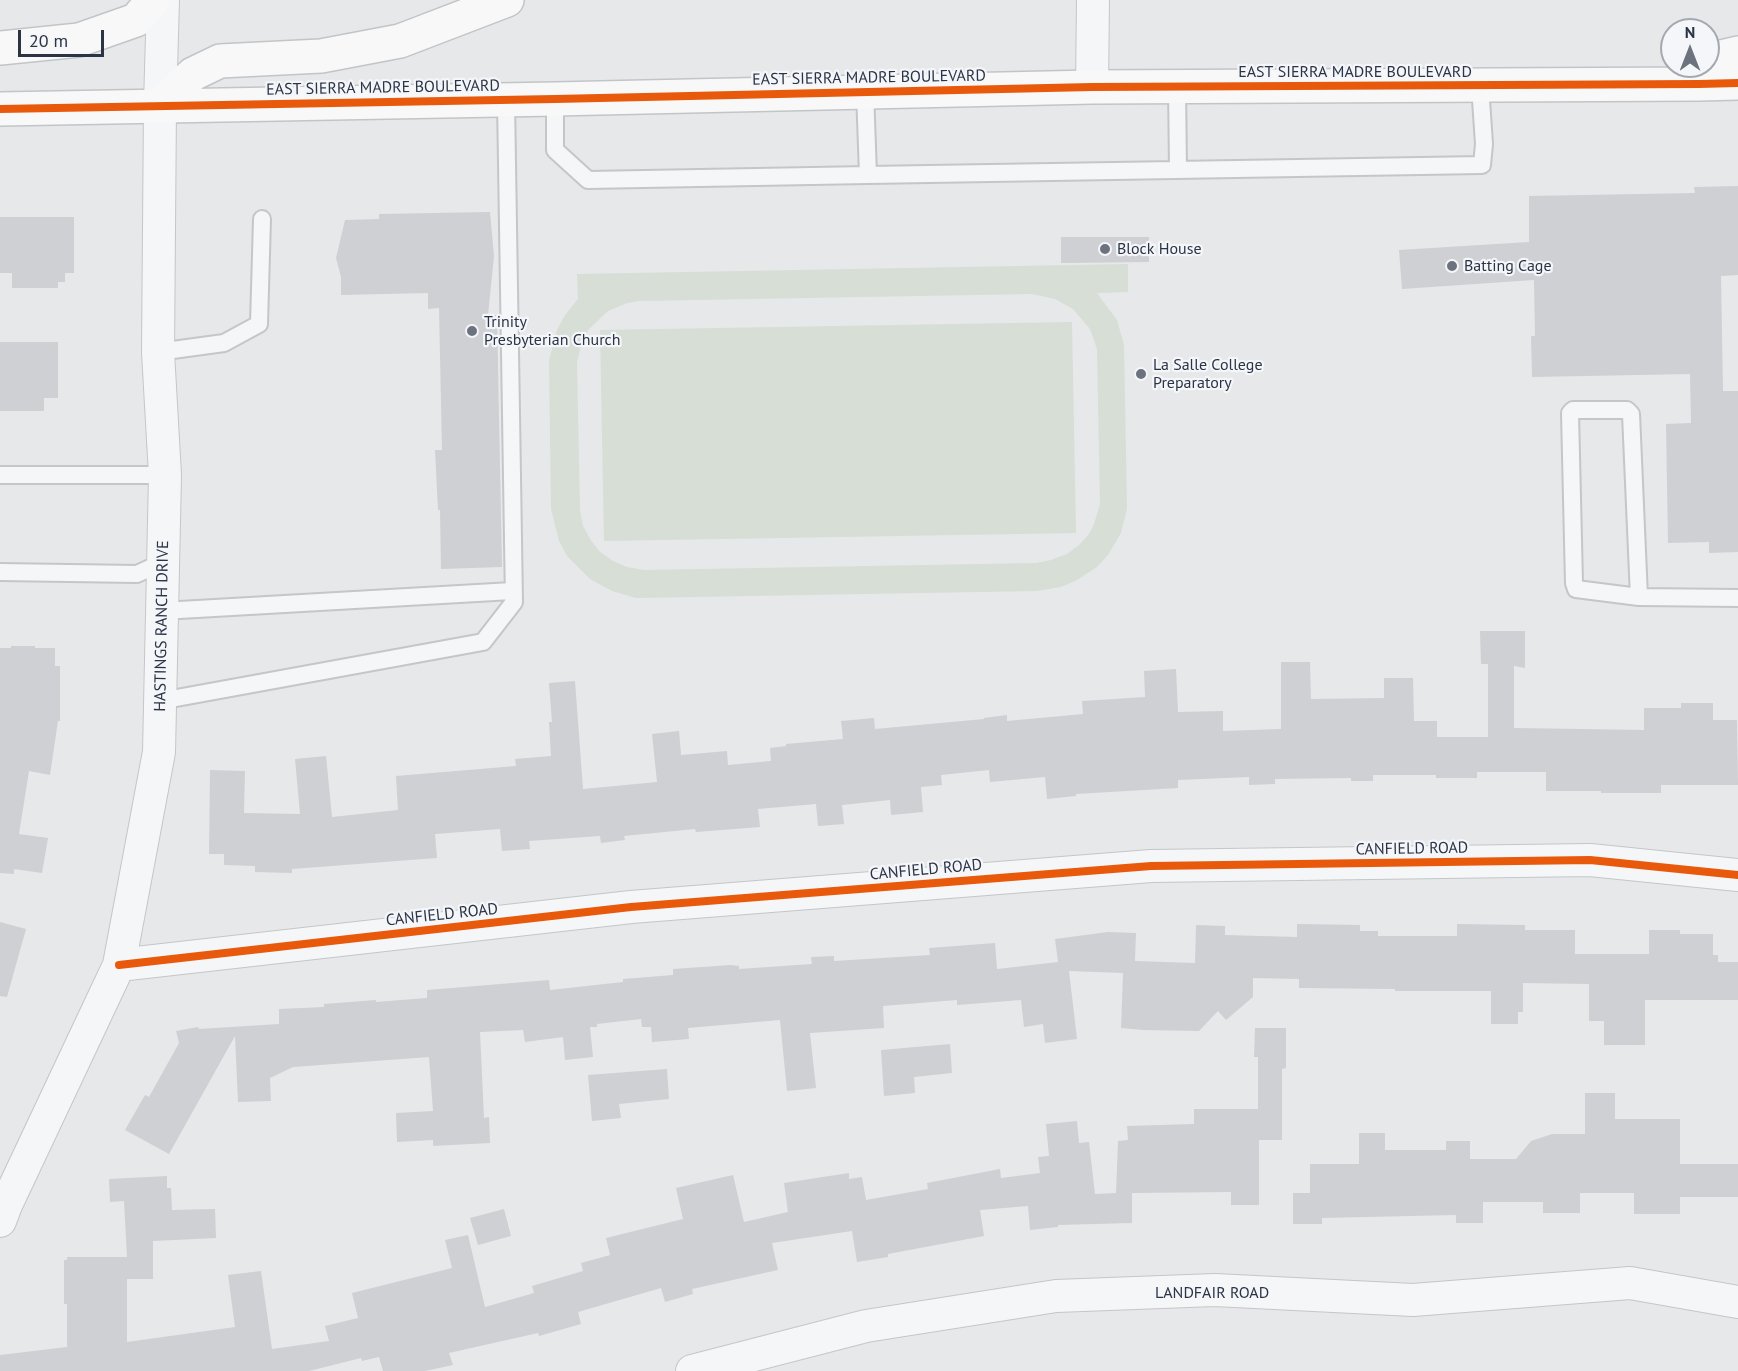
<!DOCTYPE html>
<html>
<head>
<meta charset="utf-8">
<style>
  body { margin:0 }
  #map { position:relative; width:1738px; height:1371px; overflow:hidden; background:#e6e8ea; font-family:"PT Sans",sans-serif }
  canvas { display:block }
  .north { position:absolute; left:1660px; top:18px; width:60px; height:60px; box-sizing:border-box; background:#f4f6f9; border:2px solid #a4a8b1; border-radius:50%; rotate:0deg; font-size:16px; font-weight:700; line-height:24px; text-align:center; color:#2b3445 }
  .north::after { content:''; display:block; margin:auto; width:21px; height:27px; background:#6c737f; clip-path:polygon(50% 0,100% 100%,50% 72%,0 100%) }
  .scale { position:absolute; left:18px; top:30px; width:86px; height:27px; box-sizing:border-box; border:3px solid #2b3445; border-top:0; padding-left:8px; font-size:18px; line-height:21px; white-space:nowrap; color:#2b3445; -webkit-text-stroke:4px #f4f6f9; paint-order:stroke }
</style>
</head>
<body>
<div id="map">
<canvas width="1738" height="1371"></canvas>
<div class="north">N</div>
<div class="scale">20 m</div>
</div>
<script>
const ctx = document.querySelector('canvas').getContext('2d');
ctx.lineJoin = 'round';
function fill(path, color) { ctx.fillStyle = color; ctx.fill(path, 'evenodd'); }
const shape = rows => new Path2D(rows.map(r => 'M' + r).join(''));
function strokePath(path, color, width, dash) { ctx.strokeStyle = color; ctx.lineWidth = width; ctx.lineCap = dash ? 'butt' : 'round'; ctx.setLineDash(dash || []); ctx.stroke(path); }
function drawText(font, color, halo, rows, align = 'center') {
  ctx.font = font + ' "PT Sans",sans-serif'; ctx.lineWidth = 4.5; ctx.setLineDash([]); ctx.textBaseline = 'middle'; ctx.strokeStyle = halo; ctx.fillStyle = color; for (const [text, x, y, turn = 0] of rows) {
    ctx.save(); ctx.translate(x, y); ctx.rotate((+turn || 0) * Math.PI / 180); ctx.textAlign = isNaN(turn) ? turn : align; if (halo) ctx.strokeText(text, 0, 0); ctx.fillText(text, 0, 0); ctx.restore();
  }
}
fill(shape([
  [1128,264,1128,292,1097,293,1117,320,1124,345,1127,509,1121,533,1108,555,1097,567,1077,580,1061,587,1037,591,636,598,612,591,590,579,567,556,559,541,551,509,549,361,557,330,565,315,578,299,577,274],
  [1032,294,1055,299,1073,309,1090,329,1097,349,1100,504,1094,524,1089,534,1079,545,1067,554,1051,560,1036,563,644,570,627,567,613,561,599,551,590,539,583,526,580,511,577,362,582,342,589,329,608,311,627,303,639,301],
  [1072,322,1076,533,604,541,600,330]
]), '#d6ded6');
fill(shape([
  [1738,186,1738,275,1721,276,1723,391,1738,391,1738,552,1709,553,1709,542,1668,543,1666,424,1691,423,1690,374,1532,377,1531,336,1535,336,1534,280,1402,289,1399,250,1529,242,1529,196,1695,193,1694,187],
  [490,212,494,256,488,315,497,315,502,567,441,569,440,510,438,510,435,450,442,450,439,308,428,309,428,293,341,295,341,277,336,258,345,220,379,219,379,214],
  [0,217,74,217,74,273,65,273,65,282,58,282,58,288,12,288,12,273,0,273],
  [1061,237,1149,237,1149,262,1061,263],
  [0,342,58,342,58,398,44,398,44,411,0,411],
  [1480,631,1525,631,1525,668,1514,666,1514,728,1644,730,1644,708,1681,708,1681,703,1713,703,1713,720,1737,720,1738,785,1661,785,1661,793,1601,793,1601,791,1546,791,1546,772,1477,772,1477,778,1436,778,1436,775,1373,775,1373,781,1351,781,1351,778,1275,779,1275,784,1249,785,1249,777,1178,780,1178,788,1076,794,1076,796,1047,799,1045,777,990,782,989,770,941,775,942,785,921,787,923,812,891,815,890,800,842,805,844,824,818,826,816,804,758,809,760,827,696,832,695,829,624,836,625,840,601,843,600,836,529,841,530,849,502,851,500,829,435,834,437,858,292,869,292,873,255,872,255,866,224,865,224,854,209,854,210,770,245,771,244,813,300,814,295,759,326,756,332,817,398,810,396,776,516,766,515,759,551,756,549,722,552,722,549,683,575,681,583,789,657,782,652,734,679,731,681,755,727,751,728,765,771,761,770,748,786,746,786,744,843,739,841,721,874,718,875,729,984,719,984,718,1007,715,1007,721,1083,714,1082,701,1145,697,1144,671,1176,669,1178,712,1223,711,1223,731,1281,729,1281,662,1310,662,1311,699,1384,698,1384,678,1413,678,1414,721,1437,721,1437,737,1488,737,1488,664,1481,664],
  [11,646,35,646,35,648,55,648,55,666,60,666,60,721,58,721,50,775,29,771,19,834,48,838,42,873,14,869,14,874,0,873,0,648,11,648],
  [0,922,26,929,7,997,0,996],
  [1297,924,1360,925,1360,931,1378,931,1378,936,1457,936,1457,924,1525,925,1525,930,1575,930,1575,954,1649,954,1649,930,1680,930,1680,934,1713,934,1713,955,1718,955,1718,962,1738,962,1738,1000,1645,1000,1645,1045,1604,1045,1604,1021,1589,1021,1589,984,1523,983,1523,1012,1518,1012,1518,1024,1491,1024,1491,991,1395,991,1395,989,1299,988,1299,979,1253,978,1253,997,1226,1020,1218,1011,1199,1031,1143,1030,1121,1028,1123,973,1069,971,1077,1039,1045,1043,1043,1024,1024,1027,1021,1000,957,1005,957,1000,883,1006,884,1028,810,1033,816,1088,787,1091,780,1020,688,1028,689,1039,652,1042,651,1027,642,1027,641,1019,597,1024,597,1027,590,1027,593,1057,565,1060,563,1037,525,1042,523,1030,480,1032,484,1118,489,1117,490,1143,433,1146,433,1140,397,1142,396,1113,433,1111,429,1057,293,1067,270,1078,271,1101,238,1102,235,1036,169,1154,125,1130,145,1095,149,1097,179,1043,176,1031,198,1027,199,1029,279,1024,279,1009,324,1007,324,1004,376,1000,376,1002,427,998,427,990,549,980,550,990,623,982,623,979,673,975,673,969,731,965,739,966,739,969,812,964,811,957,834,956,834,961,930,955,929,948,995,943,997,969,1058,962,1055,939,1108,932,1136,933,1135,961,1195,963,1196,925,1225,926,1225,935,1297,937],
  [1255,1028,1286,1028,1286,1068,1282,1069,1282,1140,1259,1140,1259,1205,1231,1205,1231,1192,1132,1193,1132,1223,1058,1225,1058,1227,1030,1230,1028,1206,980,1210,984,1236,888,1254,888,1257,857,1262,852,1231,772,1243,778,1270,692,1289,693,1294,665,1302,661,1288,578,1312,581,1324,539,1336,538,1333,449,1353,453,1365,425,1371,383,1371,379,1357,362,1361,361,1358,309,1371,0,1371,0,1355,67,1347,67,1304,64,1304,64,1260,67,1260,67,1257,127,1257,124,1201,110,1202,109,1179,167,1176,167,1188,171,1188,172,1210,215,1209,216,1238,153,1241,153,1279,127,1279,127,1342,235,1327,228,1275,261,1271,272,1349,329,1341,325,1326,358,1318,352,1293,452,1268,445,1240,468,1235,485,1307,534,1293,532,1286,583,1271,581,1263,610,1255,606,1238,683,1219,676,1188,733,1175,744,1222,788,1212,784,1183,849,1173,849,1179,862,1177,866,1200,928,1189,927,1183,1000,1169,1001,1178,1040,1173,1038,1157,1049,1156,1046,1124,1077,1121,1079,1143,1089,1142,1095,1194,1116,1193,1118,1141,1128,1140,1127,1126,1194,1124,1194,1109,1258,1109,1258,1057,1254,1057],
  [950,1044,952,1073,914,1077,915,1093,884,1096,881,1050],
  [667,1069,669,1099,619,1104,621,1118,592,1121,588,1075],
  [1585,1093,1615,1093,1615,1119,1680,1119,1680,1164,1738,1164,1738,1197,1680,1197,1680,1214,1634,1214,1634,1193,1580,1193,1580,1213,1543,1213,1543,1202,1483,1202,1483,1223,1456,1223,1456,1215,1322,1218,1322,1224,1293,1224,1293,1193,1310,1193,1310,1164,1359,1164,1359,1133,1385,1133,1385,1150,1446,1150,1446,1141,1470,1141,1470,1159,1516,1159,1531,1141,1552,1134,1585,1134],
  [504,1209,511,1236,478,1245,470,1218]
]), '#ced0d3');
const service = shape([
  [1177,86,1178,170],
  [865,91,868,175],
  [555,99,555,150,588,180,868,175,1482,165,1484,144,1480,85],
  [158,352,224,343,259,324,262,219],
  [0,475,165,475],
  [0,572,137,574,163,562],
  [1639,597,1631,414,1627,410,1573,410,1570,413,1574,583,1576,589,1639,597,1738,598],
  [162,611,512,591],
  [160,701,483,642,514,602,506,100]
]);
const minor = shape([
  [1092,87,1093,0],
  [119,965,631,907,1151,866,1590,860,1738,875],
  [0,1221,6,1205,119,965,159,752,165,475,158,352,160,105,163,0],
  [692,1371,866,1326,1056,1296,1215,1290,1413,1300,1630,1283,1738,1302]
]);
const primary = shape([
  [0,48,79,40,136,20,153,0],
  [1708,60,1738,53],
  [160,105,193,74,220,61,321,56,400,41,507,0],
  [0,109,555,99,1092,87,1699,84,1738,83]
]);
strokePath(service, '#c4c6c8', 20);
strokePath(minor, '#c4c6c8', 34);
strokePath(primary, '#c2c5c8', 36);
strokePath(service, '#f5f6f7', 16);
strokePath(minor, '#f5f6f7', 32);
strokePath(primary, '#f8f8f8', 33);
strokePath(shape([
  [0,109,555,99,1092,87,1699,84,1738,83],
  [119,965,631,907,1151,866,1590,860,1738,875]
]), '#e8590c', 8);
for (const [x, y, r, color] of [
  [1105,249,6,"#6c737f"],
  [1452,266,6,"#6c737f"],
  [472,331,6,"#6c737f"],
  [1141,374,6,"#6c737f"]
]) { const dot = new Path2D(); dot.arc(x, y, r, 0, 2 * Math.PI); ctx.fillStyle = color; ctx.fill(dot); strokePath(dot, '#f4f6f9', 2); }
drawText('16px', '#2b3445', '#f4f6f9', [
  ["EAST SIERRA MADRE BOULEVARD",1355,72],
  ["EAST SIERRA MADRE BOULEVARD",869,78,-1],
  ["EAST SIERRA MADRE BOULEVARD",383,88,-1],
  ["HASTINGS RANCH DRIVE",162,626,-89],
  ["CANFIELD ROAD",1412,849,-1],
  ["CANFIELD ROAD",926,870,-5],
  ["CANFIELD ROAD",442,915,-6],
  ["LANDFAIR ROAD",1212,1293]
]);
drawText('16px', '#2b3445', '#f4f6f9', [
  ["Block House",1117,249],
  ["Batting Cage",1464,266],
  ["Trinity",484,322],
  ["Presbyterian Church",484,340],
  ["La Salle College",1153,365],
  ["Preparatory",1153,383]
], 'left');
</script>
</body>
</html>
